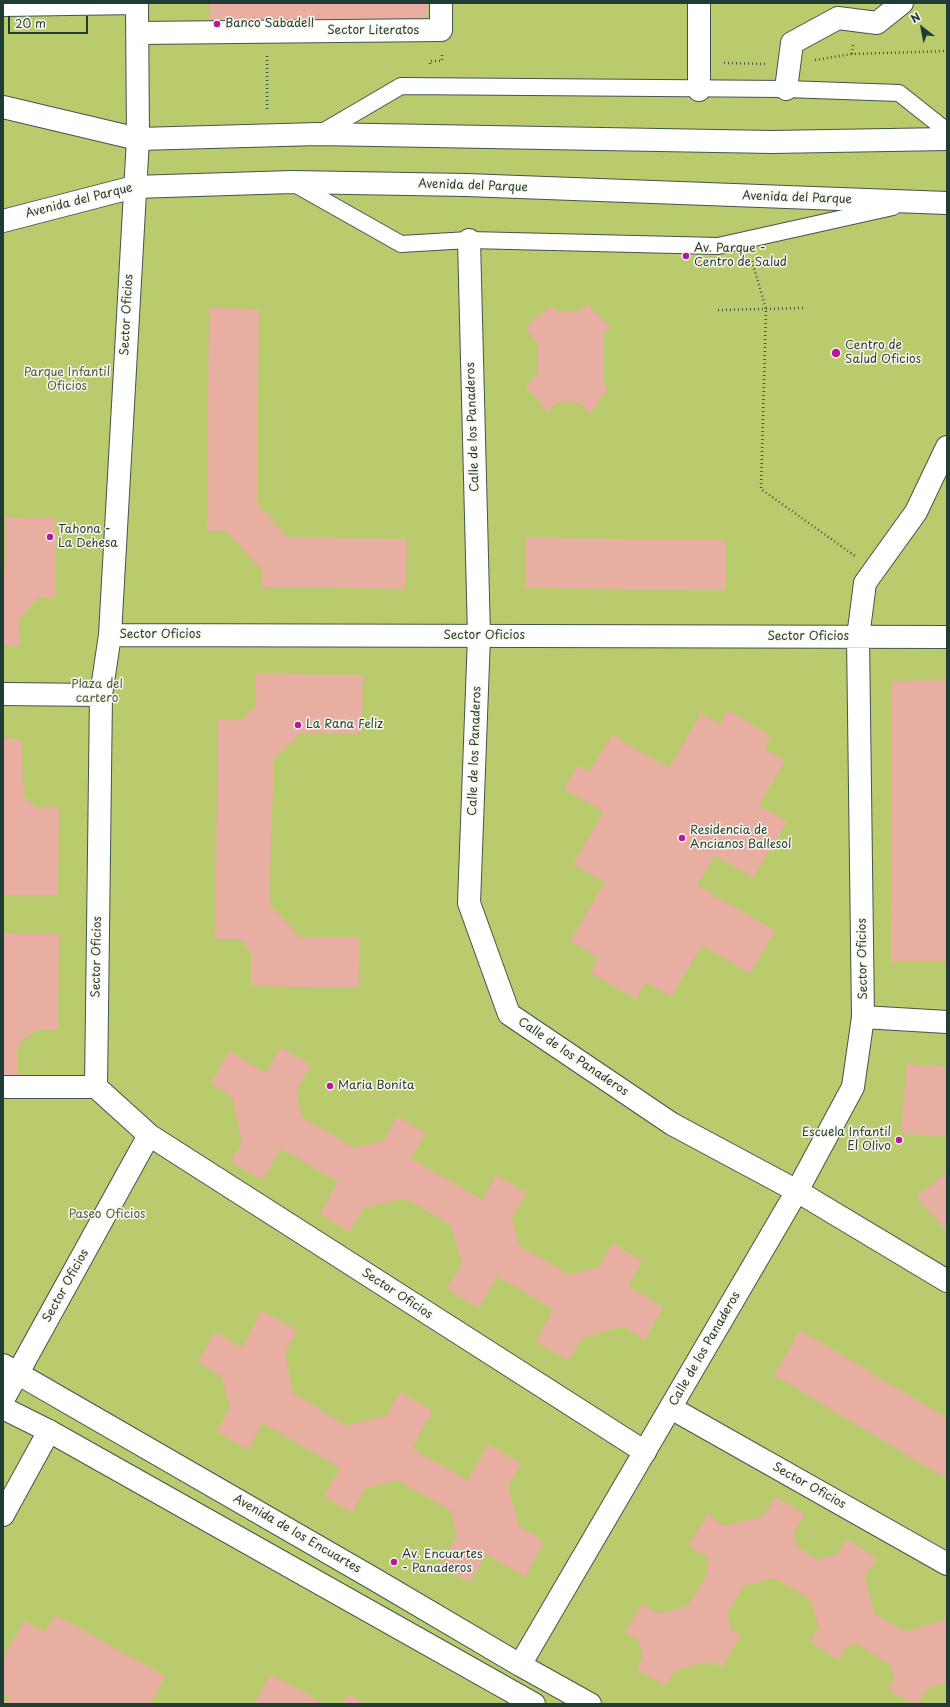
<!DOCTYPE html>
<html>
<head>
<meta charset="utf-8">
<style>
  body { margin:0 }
  #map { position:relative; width:950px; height:1707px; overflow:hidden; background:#f4e8d0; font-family:"Playpen Sans",sans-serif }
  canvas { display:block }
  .frame { position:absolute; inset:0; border:4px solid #1f3d34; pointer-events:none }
  .north { position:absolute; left:902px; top:8px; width:40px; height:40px; -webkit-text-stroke:3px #fbf7ec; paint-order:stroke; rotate:328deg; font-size:11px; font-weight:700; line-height:16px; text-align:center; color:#1f3d34 }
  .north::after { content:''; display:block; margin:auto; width:14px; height:18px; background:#1f3d34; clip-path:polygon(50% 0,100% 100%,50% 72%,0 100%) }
  .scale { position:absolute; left:8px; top:16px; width:80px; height:18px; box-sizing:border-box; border:2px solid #1f3d34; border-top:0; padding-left:5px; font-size:12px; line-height:14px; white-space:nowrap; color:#1f3d34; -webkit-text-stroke:3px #fbf7ec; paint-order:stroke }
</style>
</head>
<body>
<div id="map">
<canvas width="950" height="1707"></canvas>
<div class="frame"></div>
<div class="north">N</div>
<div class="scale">20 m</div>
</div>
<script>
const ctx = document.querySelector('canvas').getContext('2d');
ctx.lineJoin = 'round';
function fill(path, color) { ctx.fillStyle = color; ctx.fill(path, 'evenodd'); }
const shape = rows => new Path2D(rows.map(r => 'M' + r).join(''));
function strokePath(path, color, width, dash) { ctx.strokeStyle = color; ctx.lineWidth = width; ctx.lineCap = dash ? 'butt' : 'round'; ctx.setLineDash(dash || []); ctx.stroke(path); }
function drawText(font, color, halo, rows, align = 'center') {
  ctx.font = font + ' "Playpen Sans",sans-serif'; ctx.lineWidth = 3; ctx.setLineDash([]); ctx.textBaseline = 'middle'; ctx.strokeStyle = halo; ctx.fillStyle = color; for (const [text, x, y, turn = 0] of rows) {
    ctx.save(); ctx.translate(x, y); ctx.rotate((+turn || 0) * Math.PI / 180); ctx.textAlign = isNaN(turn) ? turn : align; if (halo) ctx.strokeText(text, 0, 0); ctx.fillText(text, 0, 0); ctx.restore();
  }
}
fill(shape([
  [3,3,947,3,947,1704,3,1704]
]), '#bacb6e');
fill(shape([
  [210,3,427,3,428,29,210,31],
  [587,304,610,326,604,333,604,384,608,390,590,414,580,403,558,402,548,411,525,386,537,375,537,343,526,328,550,306,557,312,578,312],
  [209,308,259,309,257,504,289,538,407,539,406,589,262,587,263,571,226,531,207,531],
  [6,517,56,518,56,598,39,597,19,619,20,646,3,646,3,570,6,568],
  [526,538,726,540,726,590,525,588],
  [256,674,363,675,362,734,302,733,274,758,269,904,300,937,360,938,359,988,251,986,251,953,240,939,215,939,218,720,242,720,255,707],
  [947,680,947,962,891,962,892,681],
  [728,710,771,736,764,748,785,761,759,805,787,821,753,878,715,855,697,885,775,931,750,974,702,945,671,997,646,982,636,999,590,972,599,958,570,941,605,882,573,864,604,812,564,789,578,765,589,772,612,735,669,768,701,713,720,724],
  [3,738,21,739,24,796,36,808,59,808,58,895,3,895],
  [4,933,59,934,58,1029,36,1029,17,1046,17,1075,3,1075],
  [281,1047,311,1065,296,1091,302,1117,354,1148,383,1141,397,1116,426,1133,411,1158,482,1200,496,1175,527,1193,512,1218,519,1245,569,1275,599,1267,613,1243,642,1261,628,1286,663,1307,645,1340,622,1326,582,1338,569,1361,536,1341,553,1309,497,1276,479,1308,447,1289,462,1263,451,1225,405,1198,363,1208,350,1232,320,1214,338,1182,281,1148,263,1180,231,1162,242,1142,232,1096,211,1083,229,1051,266,1073],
  [907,1064,947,1067,947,1137,901,1133],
  [947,1171,947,1232,917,1197],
  [262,1310,297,1331,285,1353,293,1393,347,1426,387,1415,400,1392,433,1411,412,1448,468,1481,488,1444,521,1463,508,1487,520,1527,544,1542,525,1577,486,1554,470,1583,440,1565,457,1537,451,1511,398,1480,366,1488,352,1513,324,1496,340,1468,263,1423,248,1450,217,1431,230,1408,222,1377,198,1362,215,1332,242,1347],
  [800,1330,947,1418,947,1479,774,1375],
  [776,1497,805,1514,794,1531,797,1547,818,1560,837,1554,847,1539,877,1558,865,1575,874,1614,907,1632,943,1620,947,1615,947,1683,929,1687,918,1704,912,1704,888,1689,894,1678,891,1665,855,1643,847,1646,839,1660,810,1642,819,1626,810,1599,775,1578,745,1585,727,1613,731,1629,741,1636,721,1668,710,1661,674,1671,665,1686,636,1669,643,1658,639,1641,625,1632,642,1604,659,1614,688,1606,708,1573,708,1557,689,1545,708,1514,724,1526,762,1517],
  [55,1615,166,1676,150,1704,5,1704,9,1696,3,1693,3,1658,24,1621,45,1632],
  [271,1674,324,1704,254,1704],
  [348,1694,366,1704,342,1704]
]), '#e7aea1');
const service = shape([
  [319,134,401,86,786,89,899,93,947,131],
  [293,183,401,244,469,240,718,246,893,207]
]);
const pedestrian = shape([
  [3,5,137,3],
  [137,33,441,30,441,3],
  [699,90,699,3],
  [947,447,916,512,865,583,858,637,863,1017,947,1022],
  [110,635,947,637],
  [3,694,101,695],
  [3,1087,96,1087,149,1135,645,1452],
  [96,1087,101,695,110,635,138,139,137,3],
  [797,1191,853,1087,863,1017],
  [3,1400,149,1135],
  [671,1408,947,1564],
  [3,1515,49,1431]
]);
const minor = shape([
  [786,89,792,43,838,18,877,23,902,3],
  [3,221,134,187,292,182,466,185,947,203],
  [469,240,479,636,469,903,509,1014,672,1124,797,1191,520,1665],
  [797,1191,947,1281],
  [3,1365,374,1579,520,1665,590,1704],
  [3,1408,49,1431,534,1704]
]);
const tertiary = shape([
  [3,107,138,139,318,134,772,142,947,139]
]);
strokePath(service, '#3f574b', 18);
strokePath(pedestrian, '#3f574b', 24);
strokePath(minor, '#3f574b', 24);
strokePath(tertiary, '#3f574b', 24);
strokePath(shape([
  [853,45,852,54,947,51],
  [267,56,267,111],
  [815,60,852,54],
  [724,63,765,64],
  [430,64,430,61,442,61,442,55],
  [752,261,766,309,761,489,855,556],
  [718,310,803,308]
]), '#3f574b', 2.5, [1, 3]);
strokePath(service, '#fff', 16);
strokePath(pedestrian, '#fff', 22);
strokePath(minor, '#fff', 22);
strokePath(tertiary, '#fff', 22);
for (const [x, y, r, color] of [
  [217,24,4,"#b5179e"],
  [686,256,4,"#b5179e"],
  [836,353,5,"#b5179e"],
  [50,537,4,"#b5179e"],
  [298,725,4,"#b5179e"],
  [682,838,4,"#b5179e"],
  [330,1086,4,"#b5179e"],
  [899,1140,4,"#b5179e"],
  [394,1562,4,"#b5179e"]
]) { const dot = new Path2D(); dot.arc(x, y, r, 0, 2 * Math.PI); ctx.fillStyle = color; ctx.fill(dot); strokePath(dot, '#fbf7ec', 1.5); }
drawText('12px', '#1f3d34', '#fbf7ec', [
  ["Banco Sabadell",225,24],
  ["Av. Parque -",694,249],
  ["Centro de Salud",694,263],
  ["Centro de",845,346],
  ["Salud Oficios",845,360],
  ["Tahona -",58,530],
  ["La Dehesa",58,544],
  ["La Rana Feliz",306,725],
  ["Residencia de",690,831],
  ["Ancianos Ballesol",690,845],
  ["Maria Bonita",338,1086],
  ["Escuela Infantil",891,1133,"right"],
  ["El Olivo",891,1147,"right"],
  ["Av. Encuartes",402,1555],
  ["- Panaderos",402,1569]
], 'left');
drawText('12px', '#1f3d34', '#fbf7ec', [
  ["Sector Literatos",373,31],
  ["Avenida del Parque",473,186,2],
  ["Avenida del Parque",797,198,2],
  ["Avenida del Parque",79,201,-14],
  ["Sector Oficios",127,315,-87],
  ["Calle de los Panaderos",473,427,-92],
  ["Sector Oficios",160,635],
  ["Sector Oficios",484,636],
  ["Sector Oficios",808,637],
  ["Calle de los Panaderos",475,751,-88],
  ["Sector Oficios",97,957,-89],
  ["Sector Oficios",863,959,-91],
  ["Calle de los Panaderos",573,1057,34],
  ["Sector Oficios",66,1286,-61],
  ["Sector Oficios",397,1294,33],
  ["Calle de los Panaderos",705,1349,-60],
  ["Sector Oficios",809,1486,29],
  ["Avenida de los Encuartes",297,1534,30]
]);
drawText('12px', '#466042', '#fbf7ec', [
  ["Parque Infantil",67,373],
  ["Oficios",67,387],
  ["Plaza del",97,685],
  ["cartero",97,699],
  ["Paseo Oficios",107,1215]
]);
</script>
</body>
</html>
